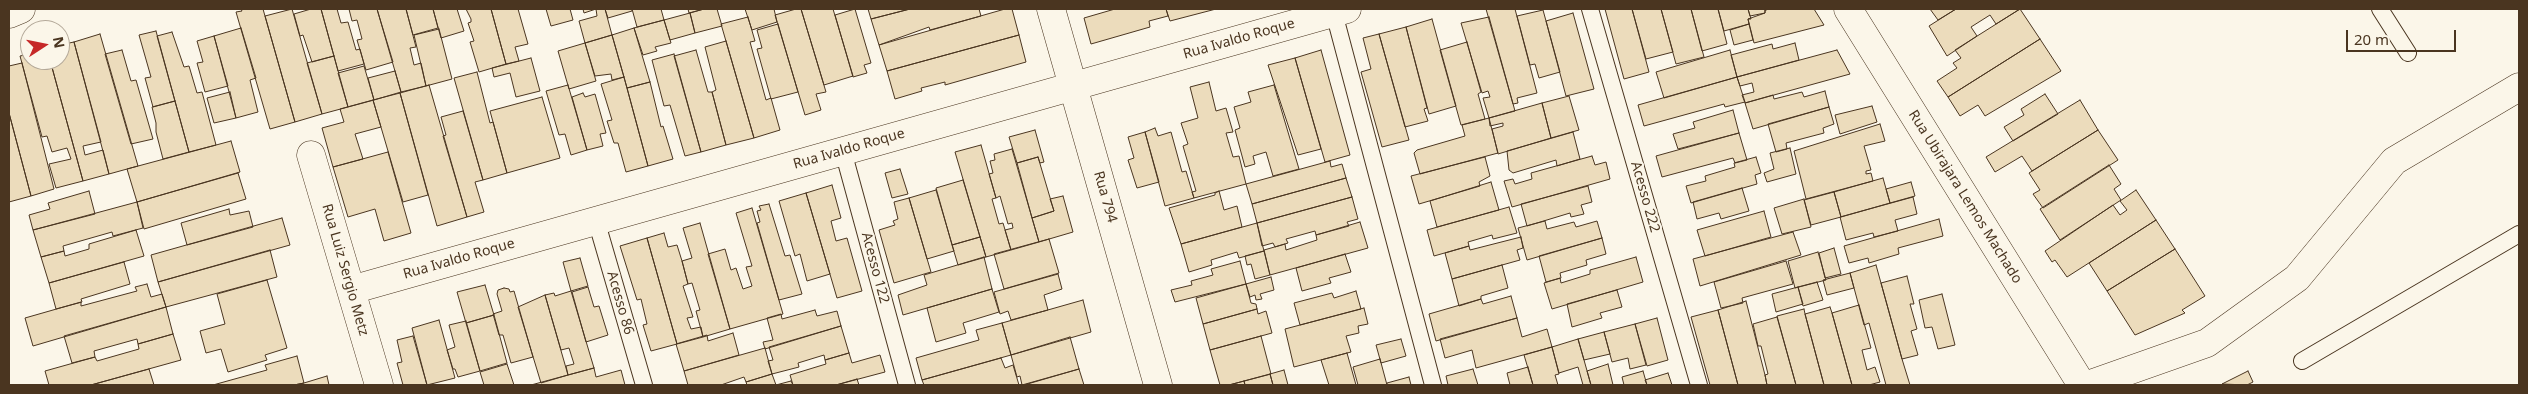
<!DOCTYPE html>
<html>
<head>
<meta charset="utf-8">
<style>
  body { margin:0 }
  #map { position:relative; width:2528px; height:394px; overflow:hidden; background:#fbf6e9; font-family:"Noto Sans",sans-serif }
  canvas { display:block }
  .frame { position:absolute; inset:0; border:10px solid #4a3520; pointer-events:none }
  .north { position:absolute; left:20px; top:20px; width:50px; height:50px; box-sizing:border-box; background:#fbf6e9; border:1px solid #b4a999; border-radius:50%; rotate:79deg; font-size:14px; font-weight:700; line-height:20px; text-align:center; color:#4a3520 }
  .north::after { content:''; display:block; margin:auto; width:18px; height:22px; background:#c62828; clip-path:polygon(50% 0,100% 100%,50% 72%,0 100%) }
  .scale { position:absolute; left:2346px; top:30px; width:110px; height:22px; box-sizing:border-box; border:2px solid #4a3520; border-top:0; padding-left:6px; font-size:15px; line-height:18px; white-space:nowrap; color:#4a3520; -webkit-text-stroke:4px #fbf6e9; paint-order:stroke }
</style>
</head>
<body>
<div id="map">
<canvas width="2528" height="394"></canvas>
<div class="frame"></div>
<div class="north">N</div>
<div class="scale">20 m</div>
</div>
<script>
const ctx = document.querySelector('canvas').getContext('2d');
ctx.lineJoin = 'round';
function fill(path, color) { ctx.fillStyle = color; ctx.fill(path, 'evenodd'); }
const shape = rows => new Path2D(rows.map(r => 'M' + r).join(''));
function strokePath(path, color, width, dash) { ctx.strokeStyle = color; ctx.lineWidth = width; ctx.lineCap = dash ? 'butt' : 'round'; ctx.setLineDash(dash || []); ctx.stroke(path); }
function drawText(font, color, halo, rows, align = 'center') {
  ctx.font = font + ' "Noto Sans",sans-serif'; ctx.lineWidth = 4; ctx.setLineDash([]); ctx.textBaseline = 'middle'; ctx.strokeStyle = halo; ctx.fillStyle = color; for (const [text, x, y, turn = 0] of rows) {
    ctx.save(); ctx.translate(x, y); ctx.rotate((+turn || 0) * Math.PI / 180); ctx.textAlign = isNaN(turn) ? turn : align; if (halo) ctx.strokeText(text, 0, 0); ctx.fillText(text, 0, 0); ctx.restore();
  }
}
const building = shape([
  [241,9,263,9,295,122,270,129,236,12,242,11,241,9],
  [292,9,322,114,295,122,265,16,292,9],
  [311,9,321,9,334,56,312,62,303,35,300,36,294,14,311,9],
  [321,9,337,9,341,23,348,22,356,50,360,49,364,64,338,71,321,9],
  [349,9,377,9,393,62,366,70,357,40,362,39,357,20,352,21,349,9],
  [377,9,406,9,416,47,410,48,414,65,421,63,426,86,401,92,377,9],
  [406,9,433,9,438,28,413,35,406,9],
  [433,9,457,9,464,31,441,38,433,9],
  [466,9,491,9,506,64,479,72,470,42,474,41,468,23,471,22,471,19,466,9],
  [491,9,518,9,528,44,515,47,519,61,506,64,491,9],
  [546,9,570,9,573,20,551,26,546,9],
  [583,9,605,9,612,35,585,43,579,21,597,16,596,9,584,13,583,9],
  [605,9,632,9,632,11,608,18,605,9],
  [632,9,661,9,664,20,637,27,632,9],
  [688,9,704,9,689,13,688,9],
  [704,9,717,9,722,26,695,33,690,13,704,9],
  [745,9,774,9,777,22,752,30,745,9],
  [796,9,801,9,826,92,816,94,821,110,805,115,775,15,796,9],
  [801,9,833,9,853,76,824,85,801,9],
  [855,9,871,63,864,65,867,73,853,77,835,15,855,9],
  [868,9,910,9,871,19,868,9],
  [910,9,979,9,981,16,930,30,929,27,879,45,871,19,910,9],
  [1005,9,1012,9,1019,35,887,71,879,45,1005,9],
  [1115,9,1166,9,1168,16,1149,21,1150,27,1091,44,1084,18,1115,9],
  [1166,9,1216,9,1170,21,1166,9],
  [1486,9,1515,9,1537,93,1517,98,1518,103,1513,104,1486,9],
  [1605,9,1632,9,1649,72,1624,79,1605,9],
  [1632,9,1661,9,1673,52,1646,59,1632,9],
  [1661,9,1691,9,1704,57,1676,64,1661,9],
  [1691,9,1718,9,1727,44,1702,51,1691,9],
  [1718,9,1748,9,1751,19,1748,19,1749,24,1724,31,1718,9],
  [1748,9,1770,9,1765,10,1765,13,1750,16,1748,9],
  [1770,9,1814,9,1824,25,1754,43,1748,19,1765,13,1765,10,1770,9],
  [1930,9,1956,9,1938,20,1930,9],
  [1956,9,2020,9,1996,24,1990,15,1971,27,1977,36,1947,56,1929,26,1956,9],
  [2020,9,2040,39,1948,97,1937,81,1957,68,1953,63,1961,58,1955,50,2020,9],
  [1543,10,1560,72,1539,78,1535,64,1530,65,1517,16,1543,10],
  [690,13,695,33,670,40,664,20,690,13],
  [1573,13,1594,89,1566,96,1546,21,1573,13],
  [748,17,755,41,750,42,766,100,771,98,780,130,754,138,721,24,748,17],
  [1489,17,1515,111,1489,118,1483,98,1490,97,1488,91,1482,93,1461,23,1489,17],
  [1432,19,1456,106,1429,114,1406,27,1432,19],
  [664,20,671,43,655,47,657,51,643,55,634,28,664,20],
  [778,24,798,92,771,99,757,49,762,48,757,30,778,24],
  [1749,24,1753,40,1734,45,1730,30,1749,24],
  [1406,27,1427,108,1424,109,1428,121,1405,127,1379,34,1406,27],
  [241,28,256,78,250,80,258,112,236,118,214,36,241,28],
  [634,28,650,82,627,88,612,35,634,28],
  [439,29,452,79,426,86,414,35,439,29],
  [156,31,175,101,153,107,145,78,151,77,139,35,156,31],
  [172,32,184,67,189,66,197,93,202,92,216,145,189,152,157,36,172,32],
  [100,34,138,166,109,174,74,42,100,34],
  [1379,34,1409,140,1382,147,1361,72,1371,69,1363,38,1379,34],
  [612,35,624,77,612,80,611,74,595,76,585,43,612,35],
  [1019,35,1026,62,945,85,945,82,921,88,922,91,895,99,887,71,1019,35],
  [214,36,228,86,205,92,197,63,203,62,197,41,214,36],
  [2040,39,2061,71,1985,116,1978,105,1960,116,1948,97,2040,39],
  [726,41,754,138,726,145,712,92,716,90,705,47,726,41],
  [74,42,101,142,83,146,85,155,103,150,109,174,83,181,50,60,60,60,60,45,74,42],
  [1467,42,1481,92,1478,94,1485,119,1461,125,1440,50,1467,42],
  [585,43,596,81,569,89,558,51,585,43],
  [1795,43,1799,60,1737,77,1731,55,1772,44,1773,49,1795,43],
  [122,50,131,81,136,80,153,139,131,144,105,54,122,50],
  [696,50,708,92,712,92,726,145,701,152,674,56,696,50],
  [1321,50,1350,155,1325,162,1295,58,1321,50],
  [1730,50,1737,77,1664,98,1656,72,1730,50],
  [1837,50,1850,74,1745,103,1742,95,1754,92,1752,83,1740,86,1737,77,1837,50],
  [30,54,30,60,50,60,83,181,56,188,49,164,71,159,67,148,52,152,47,136,42,137,20,56,30,54],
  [674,54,701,152,685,156,670,105,664,106,652,60,674,54],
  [334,56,348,107,322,114,307,63,334,56],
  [531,58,540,91,516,97,510,73,494,77,492,68,531,58],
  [1295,58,1321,149,1298,155,1268,65,1295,58],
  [22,63,54,189,31,196,9,113,9,66,22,63],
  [364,66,374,100,348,107,338,73,364,66],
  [395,71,401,92,374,100,368,78,395,71],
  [477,72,490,123,493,122,507,173,483,180,454,78,477,72],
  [624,77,648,166,626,172,618,143,614,143,607,121,612,120,601,84,624,77],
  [1737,77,1745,102,1725,107,1724,104,1644,126,1638,105,1737,77],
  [650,82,661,127,663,126,673,159,648,166,627,88,650,82],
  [1209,82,1216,111,1226,108,1233,132,1226,133,1233,157,1239,156,1246,184,1194,198,1192,192,1196,191,1183,146,1188,144,1181,123,1198,118,1190,87,1209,82],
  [429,85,467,217,437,226,400,93,429,85],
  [568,85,587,150,571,155,565,134,559,135,546,91,568,85],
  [1274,85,1299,169,1273,176,1266,152,1253,156,1255,164,1245,167,1235,130,1240,128,1234,107,1251,102,1248,92,1274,85],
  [1825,91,1829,107,1753,129,1745,103,1773,95,1774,99,1802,92,1804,97,1825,91],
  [230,92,236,118,214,123,207,98,230,92],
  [400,93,428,195,403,202,373,100,400,93],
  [583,93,585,97,595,94,606,133,600,134,603,146,587,150,572,97,583,93],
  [2045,94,2058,114,2013,141,2004,127,2024,115,2021,109,2045,94],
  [1569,96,1579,130,1551,138,1542,103,1569,96],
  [542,97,560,158,507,173,490,111,542,97],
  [373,100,381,127,355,134,363,159,333,167,322,128,344,122,340,109,373,100],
  [2080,100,2098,130,2032,171,2022,156,1995,172,1986,157,2080,100],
  [175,101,189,152,163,159,156,132,156,123,152,107,175,101],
  [1542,103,1551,138,1498,154,1492,129,1503,126,1503,123,1490,126,1489,118,1542,103],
  [1872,106,1877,122,1840,134,1835,115,1872,106],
  [1829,107,1834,124,1823,128,1824,133,1786,143,1787,149,1776,152,1768,124,1829,107],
  [1733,110,1739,133,1678,149,1673,134,1695,128,1693,122,1733,110],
  [463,111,483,180,475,182,484,212,467,217,443,136,446,135,441,117,463,111],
  [9,113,31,196,9,202,9,113],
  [1489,118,1498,153,1420,174,1414,153,1417,150,1465,136,1462,125,1489,118],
  [1880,124,1885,141,1864,146,1871,170,1866,171,1866,174,1871,173,1873,181,1806,199,1794,151,1880,124],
  [1155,128,1158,136,1171,132,1182,172,1186,171,1194,198,1165,206,1145,132,1155,128],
  [1035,130,1044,162,1040,163,1038,157,1017,163,1009,137,1035,130],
  [2098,130,2118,160,2043,208,2033,194,2040,190,2029,173,2098,130],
  [1145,132,1159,182,1137,188,1128,160,1134,158,1128,137,1145,132],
  [1573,132,1580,159,1557,166,1556,160,1513,173,1509,170,1507,151,1573,132],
  [1739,133,1747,160,1735,163,1733,158,1662,177,1656,156,1739,133],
  [231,141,240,172,137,202,127,169,231,141],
  [981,145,996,198,992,199,999,224,1003,223,1011,250,986,257,955,152,981,145],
  [1790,148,1796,174,1767,182,1764,173,1774,169,1770,153,1790,148],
  [1012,149,1039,242,1011,250,1005,230,1013,228,1012,223,1008,224,1000,196,996,198,989,174,993,173,990,161,995,160,994,154,1012,149],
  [388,152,411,233,384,241,375,209,348,217,333,167,388,152],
  [1592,156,1595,165,1606,162,1610,179,1512,207,1504,181,1513,179,1515,184,1532,179,1531,173,1592,156],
  [1038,157,1054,211,1032,218,1017,163,1038,157],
  [1485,157,1490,176,1479,182,1480,186,1419,204,1411,176,1485,157],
  [1756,157,1761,173,1755,175,1757,184,1691,203,1686,186,1706,181,1705,176,1735,167,1734,163,1756,157],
  [1330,161,1331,167,1342,164,1346,178,1252,204,1246,184,1330,161],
  [2109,165,2121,184,2114,189,2121,200,2060,240,2040,209,2109,165],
  [900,169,908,194,892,198,885,173,900,169],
  [238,173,246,199,144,229,137,202,238,173],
  [1346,178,1352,197,1257,223,1252,204,1346,178],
  [1883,178,1890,203,1841,217,1834,192,1883,178],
  [963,180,980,237,952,245,936,188,963,180],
  [1491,182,1499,210,1437,227,1430,201,1491,182],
  [1911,182,1915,196,1890,203,1886,189,1911,182],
  [832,185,841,218,831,221,836,241,847,238,862,291,837,298,806,193,832,185],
  [1588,186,1592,202,1581,205,1584,214,1571,217,1570,213,1527,226,1521,204,1588,186],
  [1742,188,1749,211,1721,219,1719,213,1697,219,1693,202,1742,188],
  [936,190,954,251,927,259,909,198,936,190],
  [2136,190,2156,220,2067,277,2055,260,2052,262,2045,251,2113,205,2120,215,2127,210,2120,201,2136,190],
  [89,191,95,214,33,230,29,215,50,209,48,203,89,191],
  [1219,191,1224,210,1237,206,1242,227,1181,244,1169,208,1215,195,1215,193,1219,191],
  [1834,192,1841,217,1811,225,1804,200,1834,192],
  [806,193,830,274,807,281,800,254,795,256,779,201,806,193],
  [1063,196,1073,232,1039,242,1032,218,1054,211,1050,199,1063,196],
  [1352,197,1358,219,1347,222,1349,226,1316,235,1315,231,1286,239,1288,243,1275,247,1273,243,1262,246,1257,223,1352,197],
  [1913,197,1917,214,1895,220,1898,231,1874,237,1873,233,1846,240,1840,217,1913,197],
  [909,198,931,272,894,283,879,230,895,225,893,221,898,219,894,202,909,198],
  [1804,199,1811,227,1782,234,1774,208,1804,199],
  [137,202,143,228,113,236,112,232,63,246,64,251,41,257,33,230,137,202],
  [769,204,785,256,790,255,802,294,779,300,757,223,760,222,757,211,761,210,759,206,769,204],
  [1509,207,1517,233,1493,239,1492,235,1468,242,1469,246,1434,256,1427,230,1509,207],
  [752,208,783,314,730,329,708,254,725,249,731,270,736,268,743,289,752,286,746,267,752,266,736,213,752,208],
  [229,209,230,215,249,211,253,227,187,245,181,223,229,209],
  [1764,211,1771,237,1705,256,1697,230,1764,211],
  [282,218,290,245,158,282,151,255,282,218],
  [1939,219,1943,236,1898,248,1899,254,1869,263,1868,258,1849,263,1844,246,1939,219],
  [2156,220,2175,249,2107,291,2089,263,2156,220],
  [1545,221,1547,229,1574,222,1576,227,1597,221,1602,238,1527,260,1518,228,1545,221],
  [1360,222,1368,248,1270,275,1264,250,1285,244,1286,250,1317,240,1316,235,1360,222],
  [700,223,730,329,703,337,696,311,700,310,692,283,688,284,682,261,692,258,683,228,700,223],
  [1257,223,1264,251,1239,258,1237,252,1211,260,1212,265,1189,272,1181,244,1257,223],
  [136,230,144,256,49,283,41,257,64,251,65,256,89,249,89,244,136,230],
  [1793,232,1801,255,1700,286,1693,259,1793,232],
  [664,233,668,247,677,245,682,261,688,284,683,286,693,317,687,318,691,329,701,327,703,337,677,344,647,238,664,233],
  [980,237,986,257,958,265,952,245,980,237],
  [1521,237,1523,248,1517,250,1520,260,1452,279,1445,253,1469,246,1470,250,1521,237],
  [647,238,677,344,651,351,643,325,647,324,641,299,637,300,620,246,647,238],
  [1602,238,1606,254,1586,260,1587,265,1560,273,1561,278,1546,282,1539,256,1602,238],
  [1049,239,1059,273,1004,289,994,254,1049,239],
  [1834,248,1841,274,1825,278,1819,253,1834,248],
  [2175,249,2205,296,2182,310,2185,313,2135,335,2107,291,2175,249],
  [270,250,277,277,166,307,158,282,270,250],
  [1264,251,1270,275,1255,279,1251,264,1247,265,1245,256,1264,251],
  [1818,252,1826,280,1795,288,1788,261,1818,252],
  [1345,254,1351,272,1329,278,1331,283,1302,291,1296,268,1345,254],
  [984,257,992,289,903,315,898,295,927,285,924,275,984,257],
  [1636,257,1643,282,1552,309,1544,283,1560,278,1561,283,1590,274,1590,270,1636,257],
  [580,258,588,286,571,291,563,262,580,258],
  [1240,261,1246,284,1175,302,1171,290,1192,285,1191,281,1213,275,1211,269,1240,261],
  [1786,261,1793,284,1742,298,1743,303,1721,308,1714,282,1786,261],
  [124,262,130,284,81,299,82,302,56,309,49,283,124,262],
  [1502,265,1508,288,1481,296,1481,299,1459,306,1452,279,1502,265],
  [1876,265,1902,359,1910,385,1886,385,1869,323,1864,325,1850,273,1876,265],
  [1850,273,1854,288,1827,295,1823,280,1850,273],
  [1058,274,1062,289,1044,295,1048,310,1011,320,1008,311,1000,314,994,292,1058,274],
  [1907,276,1914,304,1910,304,1917,329,1911,331,1918,355,1902,359,1881,283,1907,276],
  [1271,277,1274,290,1260,294,1262,299,1256,300,1255,295,1250,297,1246,284,1271,277],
  [267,280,287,348,265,355,267,360,228,372,221,349,206,353,200,331,225,324,217,294,267,280],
  [1817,282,1823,300,1803,306,1798,287,1817,282],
  [147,284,151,297,162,294,166,307,33,346,25,318,81,302,81,306,137,291,135,287,147,284],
  [1246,284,1251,303,1256,304,1257,309,1203,324,1196,298,1246,284],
  [485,285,494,315,466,323,457,292,485,285],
  [588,287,594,307,599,306,608,335,586,342,572,292,588,287],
  [1798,287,1803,304,1776,312,1772,294,1798,287],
  [504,288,509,289,510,292,514,291,533,357,511,363,503,335,499,335,493,314,502,311,497,294,498,290,504,288],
  [992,289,999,312,963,323,966,333,936,342,927,308,992,289],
  [1617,290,1622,307,1600,313,1602,318,1572,327,1567,304,1617,290],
  [571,291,594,368,568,375,566,366,574,364,569,348,561,350,545,295,554,293,555,296,571,291],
  [1356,291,1361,309,1300,325,1294,303,1332,293,1334,298,1356,291],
  [1942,294,1955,345,1938,349,1932,327,1925,328,1919,300,1942,294],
  [545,295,568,375,541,383,518,307,545,295],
  [1511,296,1517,318,1436,341,1429,314,1481,299,1483,304,1511,296],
  [1083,300,1091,332,1011,355,1002,323,1083,300],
  [1746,301,1765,375,1767,385,1738,385,1718,310,1746,301],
  [1859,305,1871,348,1862,350,1867,370,1875,367,1880,382,1869,385,1852,385,1832,313,1859,305],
  [166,307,173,334,138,344,137,339,94,351,95,357,72,363,64,336,166,307],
  [1830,307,1832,313,1852,385,1824,385,1805,314,1830,307],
  [1364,308,1368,324,1358,326,1359,333,1346,336,1351,352,1294,367,1285,329,1364,308],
  [1257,309,1258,314,1266,311,1272,333,1210,350,1203,324,1257,309],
  [1804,309,1805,314,1824,385,1796,385,1777,316,1804,309],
  [815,310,817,316,837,311,841,326,765,349,763,342,773,340,767,318,781,314,782,319,815,310],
  [1718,310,1738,385,1710,385,1691,317,1718,310],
  [494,315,507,363,480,371,466,323,494,315],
  [1777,317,1796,385,1767,385,1765,375,1768,374,1761,346,1758,346,1753,324,1777,317],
  [1517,318,1522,337,1547,329,1552,347,1476,368,1472,350,1445,358,1440,339,1517,318],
  [1657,318,1668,360,1647,366,1635,324,1657,318],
  [439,320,455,378,427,385,412,328,439,320],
  [466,321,480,371,458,377,455,369,453,369,447,350,455,347,449,325,466,321],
  [1002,323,1011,355,922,380,916,358,979,340,976,330,1002,323],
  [1635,324,1646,365,1630,369,1628,358,1612,362,1604,332,1635,324],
  [841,326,849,353,825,360,824,355,798,363,799,367,772,374,768,361,773,360,769,347,841,326],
  [1604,332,1610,354,1584,360,1578,339,1604,332],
  [733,333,739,355,684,371,676,344,707,335,708,341,733,333],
  [173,334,181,360,91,385,49,385,45,371,95,357,97,361,139,349,138,344,173,334],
  [413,336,427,385,403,385,397,363,402,362,397,340,413,336],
  [1261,336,1271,374,1229,385,1220,385,1210,350,1261,336],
  [1070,337,1079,369,1022,385,1020,376,1017,377,1011,355,1070,337],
  [1401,339,1406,356,1381,363,1376,345,1401,339],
  [1578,339,1584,360,1591,385,1583,385,1578,367,1559,373,1552,347,1578,339],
  [1552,347,1559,374,1555,375,1558,385,1533,385,1524,355,1552,347],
  [765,348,772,374,746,382,744,377,721,385,688,385,684,371,765,348],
  [849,353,852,363,880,355,885,372,836,385,793,385,790,375,826,364,825,360,849,353],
  [1347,353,1356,385,1329,385,1321,360,1347,353],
  [297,356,304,383,294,385,213,385,267,370,265,365,297,356],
  [1001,358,1005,368,1013,365,1019,385,924,385,922,380,1001,358],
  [1380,359,1387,385,1358,385,1353,367,1380,359],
  [507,364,514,385,484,385,480,372,507,364],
  [1608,364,1613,385,1591,385,1587,371,1608,364],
  [1528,367,1533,385,1510,385,1507,373,1528,367],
  [594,368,596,377,621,370,625,385,531,385,594,368],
  [149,369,154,385,91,385,149,369],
  [1079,369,1084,385,1024,385,1079,369],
  [1473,369,1478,385,1448,385,1446,376,1473,369],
  [1284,370,1288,385,1273,385,1270,374,1284,370],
  [1643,371,1647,385,1624,385,1622,377,1643,371],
  [2248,371,2253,382,2247,385,2222,384,2248,371],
  [1668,373,1672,385,1647,385,1645,380,1668,373],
  [772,374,776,385,747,385,746,382,772,374],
  [1270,374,1273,385,1245,385,1244,381,1270,374],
  [327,376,329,385,294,385,304,383,327,376],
  [1409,377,1411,385,1387,385,1387,383,1409,377],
  [857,379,859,385,836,385,857,379],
  [791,381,793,385,776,385,791,381],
  [1244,381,1245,385,1229,385,1244,381]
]);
fill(building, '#ecdcbc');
strokePath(building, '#4a3520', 1);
const service = shape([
  [1590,9,1699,385],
  [2380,9,2408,53],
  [1334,13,1433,385],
  [843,151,907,385],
  [596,220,644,385],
  [2302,361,2519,234]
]);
const minor = shape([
  [1051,9,1158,385],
  [1848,9,2082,385],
  [311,155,379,385],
  [351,290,1347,9],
  [2088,385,2207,343,2297,278,2394,161,2519,87]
]);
const secondary = shape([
  [9,14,21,9]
]);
strokePath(service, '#4a3520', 18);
strokePath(minor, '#4a3520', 29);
strokePath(secondary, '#4a3520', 29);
strokePath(service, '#fbf6e9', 16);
strokePath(minor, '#fbf6e9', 28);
strokePath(secondary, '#fbf6e9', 28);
drawText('14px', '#4a3520', '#fbf6e9', [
  ["Rua Ivaldo Roque",1239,39,-16],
  ["Rua Ivaldo Roque",849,149,-16],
  ["Rua 794",1105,197,74],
  ["Acesso 222",1645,197,74],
  ["Rua Ubirajara Lemos Machado",1965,197,58],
  ["Rua Ivaldo Roque",459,259,-16],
  ["Acesso 122",875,268,75],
  ["Rua Luiz Sergio Metz",345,270,74],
  ["Acesso 86",620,303,74]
]);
</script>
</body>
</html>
